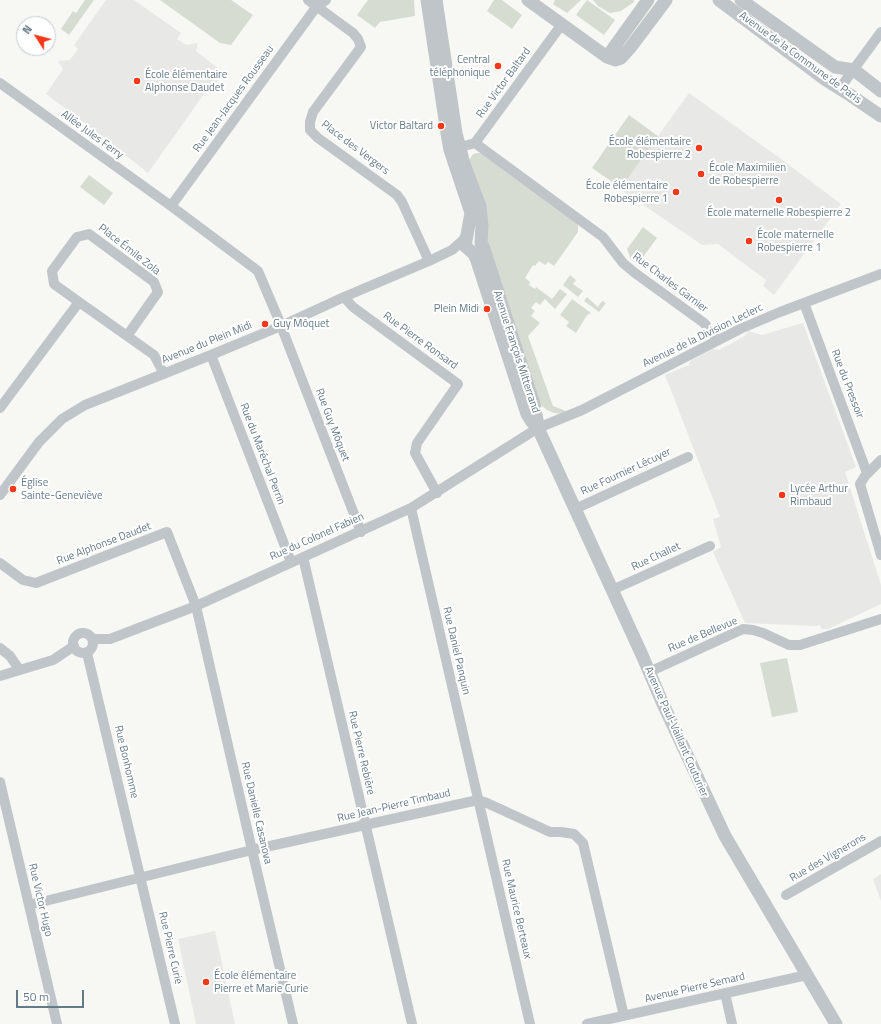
<!DOCTYPE html>
<html>
<head>
<meta charset="utf-8">
<style>
  body { margin:0 }
  #map { position:relative; width:881px; height:1024px; overflow:hidden; background:#f7f7f3; font-family:"Titillium Web",sans-serif }
  canvas { display:block }
  .north { position:absolute; left:16px; top:16px; width:40px; height:40px; box-sizing:border-box; background:#fff; border:1px solid #c1cacf; border-radius:50%; rotate:306deg; font-size:11px; font-weight:700; line-height:16px; text-align:center; color:#637a87 }
  .north::after { content:''; display:block; margin:auto; width:14px; height:18px; background:#f43716; clip-path:polygon(50% 0,100% 100%,50% 72%,0 100%) }
  .scale { position:absolute; left:16px; top:990px; width:68px; height:18px; box-sizing:border-box; border:2px solid #637a87; border-top:0; padding-left:5px; font-size:12px; line-height:14px; white-space:nowrap; color:#637a87; -webkit-text-stroke:3px #fff; paint-order:stroke }
</style>
</head>
<body>
<div id="map">
<canvas width="881" height="1024"></canvas>
<div class="north">N</div>
<div class="scale">50 m</div>
</div>
<script>
const ctx = document.querySelector('canvas').getContext('2d');
ctx.lineJoin = 'round';
function fill(path, color) { ctx.fillStyle = color; ctx.fill(path, 'evenodd'); }
const shape = rows => new Path2D(rows.map(r => 'M' + r).join(''));
function strokePath(path, color, width, dash) { ctx.strokeStyle = color; ctx.lineWidth = width; ctx.lineCap = dash ? 'butt' : 'round'; ctx.setLineDash(dash || []); ctx.stroke(path); }
function drawText(font, color, halo, rows, align = 'center') {
  ctx.font = font + ' "Titillium Web",sans-serif'; ctx.lineWidth = 4; ctx.setLineDash([]); ctx.textBaseline = 'middle'; ctx.strokeStyle = halo; ctx.fillStyle = color; for (const [text, x, y, turn = 0] of rows) {
    ctx.save(); ctx.translate(x, y); ctx.rotate((+turn || 0) * Math.PI / 180); ctx.textAlign = isNaN(turn) ? turn : align; if (halo) ctx.strokeText(text, 0, 0); ctx.fillText(text, 0, 0); ctx.restore();
  }
}
fill(shape([
  [106,0,134,0,181,33,177,39,186,45,198,43,196,51,224,73,209,93,206,91,148,173,98,133,46,94,63,69,58,61,70,60,78,49,74,45],
  [689,93,781,159,841,204,774,295,763,286,766,280,718,244,702,245,620,189],
  [803,323,856,467,845,472,881,585,881,604,828,629,821,629,820,625,815,626,745,623,713,552,721,547,713,519,720,517,665,375,689,365,690,361,713,349,719,350,743,337,749,331,762,335],
  [881,874,881,901,873,879],
  [215,931,235,1024,196,1024,178,939]
]), '#e8e8e6');
fill(shape([
  [85,0,94,0,69,35,61,29,73,11,76,13],
  [160,0,231,0,253,15,231,45,220,43],
  [368,0,414,0,415,16,380,22,375,28,357,15],
  [494,0,502,0,522,15,512,29,487,11],
  [555,0,581,0,567,13,553,4],
  [587,0,615,20,604,35,576,15],
  [593,0,634,0,634,2,621,11,610,13,598,6],
  [629,115,658,136,621,188,592,168],
  [477,153,481,153,575,221,578,225,578,232,554,266,548,262,545,265,539,261,535,266,533,265,525,278,530,282,529,285,535,289,536,287,552,299,560,289,567,294,555,309,545,299,540,305,536,302,531,308,535,311,531,316,540,323,528,336,553,406,566,411,564,414,554,413,547,410,541,405,537,399,484,239,468,162,473,154],
  [89,175,113,193,104,205,80,187],
  [643,227,657,238,643,257,637,263,634,262,631,260,627,249],
  [570,275,576,280,573,284,583,291,578,297,563,285],
  [587,297,598,307,602,301,606,303,599,312,584,301],
  [572,299,591,313,587,315,576,333,566,326,569,322,560,315],
  [787,658,798,712,772,717,760,663]
]), '#d7dcd2');
strokePath(shape([
  [308,0,353,33,358,39,361,47,313,112,310,122,310,130,318,138,397,195,402,202,429,261],
  [0,83,171,206,258,271,278,318,361,532],
  [840,88,881,32],
  [475,143,603,237,623,263,635,273,704,323,718,340],
  [453,149,475,143,562,24],
  [171,206,317,6,326,0],
  [344,297,353,307,458,384,417,443,415,453,437,493],
  [804,303,867,473],
  [127,336,158,292,154,282,89,234,77,237,52,271,54,284,79,302,154,355,164,374],
  [211,355,291,562],
  [0,408,79,302],
  [881,460,865,476,860,484,881,555],
  [0,495,39,442,62,419,85,405,211,355,281,326,344,297,429,261,452,250,461,242,467,235],
  [411,508,530,1024],
  [575,509,688,457],
  [303,557,412,1024],
  [0,563,23,580,36,583,167,532,196,606,252,850,293,1024],
  [612,590,710,546],
  '73 643a10 10 0 1 1 20 0a10 10 0 1 1-20 0Z',
  [93,639,110,639,196,606,411,508,538,428,582,410,740,329,780,312,881,274],
  [0,648,10,656,19,669],
  [87,653,175,1024],
  [649,672,743,629,753,630,763,633,789,645,800,645,881,619],
  [0,676,53,660,74,646],
  [0,782,57,1024],
  [786,895,881,841],
  [29,905,252,850,478,800,487,803,550,832,561,832,574,834,583,843,624,1016],
  [725,993,732,1024],
  [587,1024,807,975]
]), '#bfc5c8', 10);
strokePath(shape([
  [427,0,447,133,450,150,471,213,465,246,474,254,476,258,527,414,532,422,538,428,642,655,663,704,725,836,836,1024],
  [436,0,456,133,464,164,480,206,482,226,481,243,484,249,534,404,538,425],
  [528,0,607,57,615,60,621,58,630,48,666,0],
  [719,0,826,80,850,95,881,116],
  [741,0,835,67,854,70,881,91],
  [607,57,648,0]
]), '#bfc5c8', 13);
for (const [x, y, r, color] of [
  [498,66,4,"#f43716"],
  [137,81,4,"#f43716"],
  [441,126,4,"#f43716"],
  [699,148,4,"#f43716"],
  [701,174,4,"#f43716"],
  [676,192,4,"#f43716"],
  [779,200,4,"#f43716"],
  [749,241,4,"#f43716"],
  [487,309,4,"#f43716"],
  [265,324,4,"#f43716"],
  [13,489,4,"#f43716"],
  [782,495,4,"#f43716"],
  [206,982,4,"#f43716"]
]) { const dot = new Path2D(); dot.arc(x, y, r, 0, 2 * Math.PI); ctx.fillStyle = color; ctx.fill(dot); strokePath(dot, '#fff', 1.5); }
drawText('11px', '#637a87', '#fff', [
  ["Avenue de la Commune de Paris",800,58,36],
  ["Rue Victor Baltard",504,83,-54],
  ["Rue Jean-Jacques Rousseau",234,99,-54],
  ["Allée Jules Ferry",92,135,36],
  ["Place des Vergers",355,148,37],
  ["Place Émile Zola",129,250,38],
  ["Rue Charles Garnier",670,283,37],
  ["Avenue de la Division Leclerc",703,336,-26],
  ["Rue Pierre Ronsard",420,341,36],
  ["Avenue du Plein Midi",207,343,-22],
  ["Avenue François Mitterrand",516,352,72],
  ["Rue du Pressoir",847,384,69],
  ["Rue Guy Môquet",332,425,69],
  ["Rue du Maréchal Perrin",262,454,69],
  ["Rue Fournier Lécuyer",626,472,-25],
  ["Rue du Colonel Fabien",317,537,-24],
  ["Rue Alphonse Daudet",104,544,-21],
  ["Rue Challet",656,557,-25],
  ["Rue de Bellevue",703,635,-23],
  ["Rue Daniel Panquin",456,651,77],
  ["Avenue Paul-Vaillant Couturier",676,732,66],
  ["Rue Pierre Rebière",361,753,77],
  ["Rue Bonhomme",126,762,77],
  ["Rue Jean-Pierre Timbaud",394,806,-13],
  ["Rue Danielle Casanova",256,813,77],
  ["Rue des Vignerons",828,858,-30],
  ["Rue Victor Hugo",40,900,77],
  ["Rue Maurice Berteaux",516,909,77],
  ["Rue Pierre Curie",170,948,77],
  ["Avenue Pierre Semard",695,988,-13]
]);
drawText('11px', '#637a87', '#fff', [
  ["Central",490,60,"right"],
  ["téléphonique",490,73,"right"],
  ["École élémentaire",145,75],
  ["Alphonse Daudet",145,88],
  ["Victor Baltard",433,126,"right"],
  ["École élémentaire",691,142,"right"],
  ["Robespierre 2",691,155,"right"],
  ["École Maximilien",709,168],
  ["de Robespierre",709,181],
  ["École élémentaire",668,186,"right"],
  ["Robespierre 1",668,199,"right"],
  ["École maternelle Robespierre 2",779,213,"center"],
  ["École maternelle",757,235],
  ["Robespierre 1",757,248],
  ["Plein Midi",479,309,"right"],
  ["Guy Môquet",273,324],
  ["Église",21,483],
  ["Sainte-Geneviève",21,496],
  ["Lycée Arthur",790,489],
  ["Rimbaud",790,502],
  ["École élémentaire",214,976],
  ["Pierre et Marie Curie",214,989]
], 'left');
</script>
</body>
</html>
